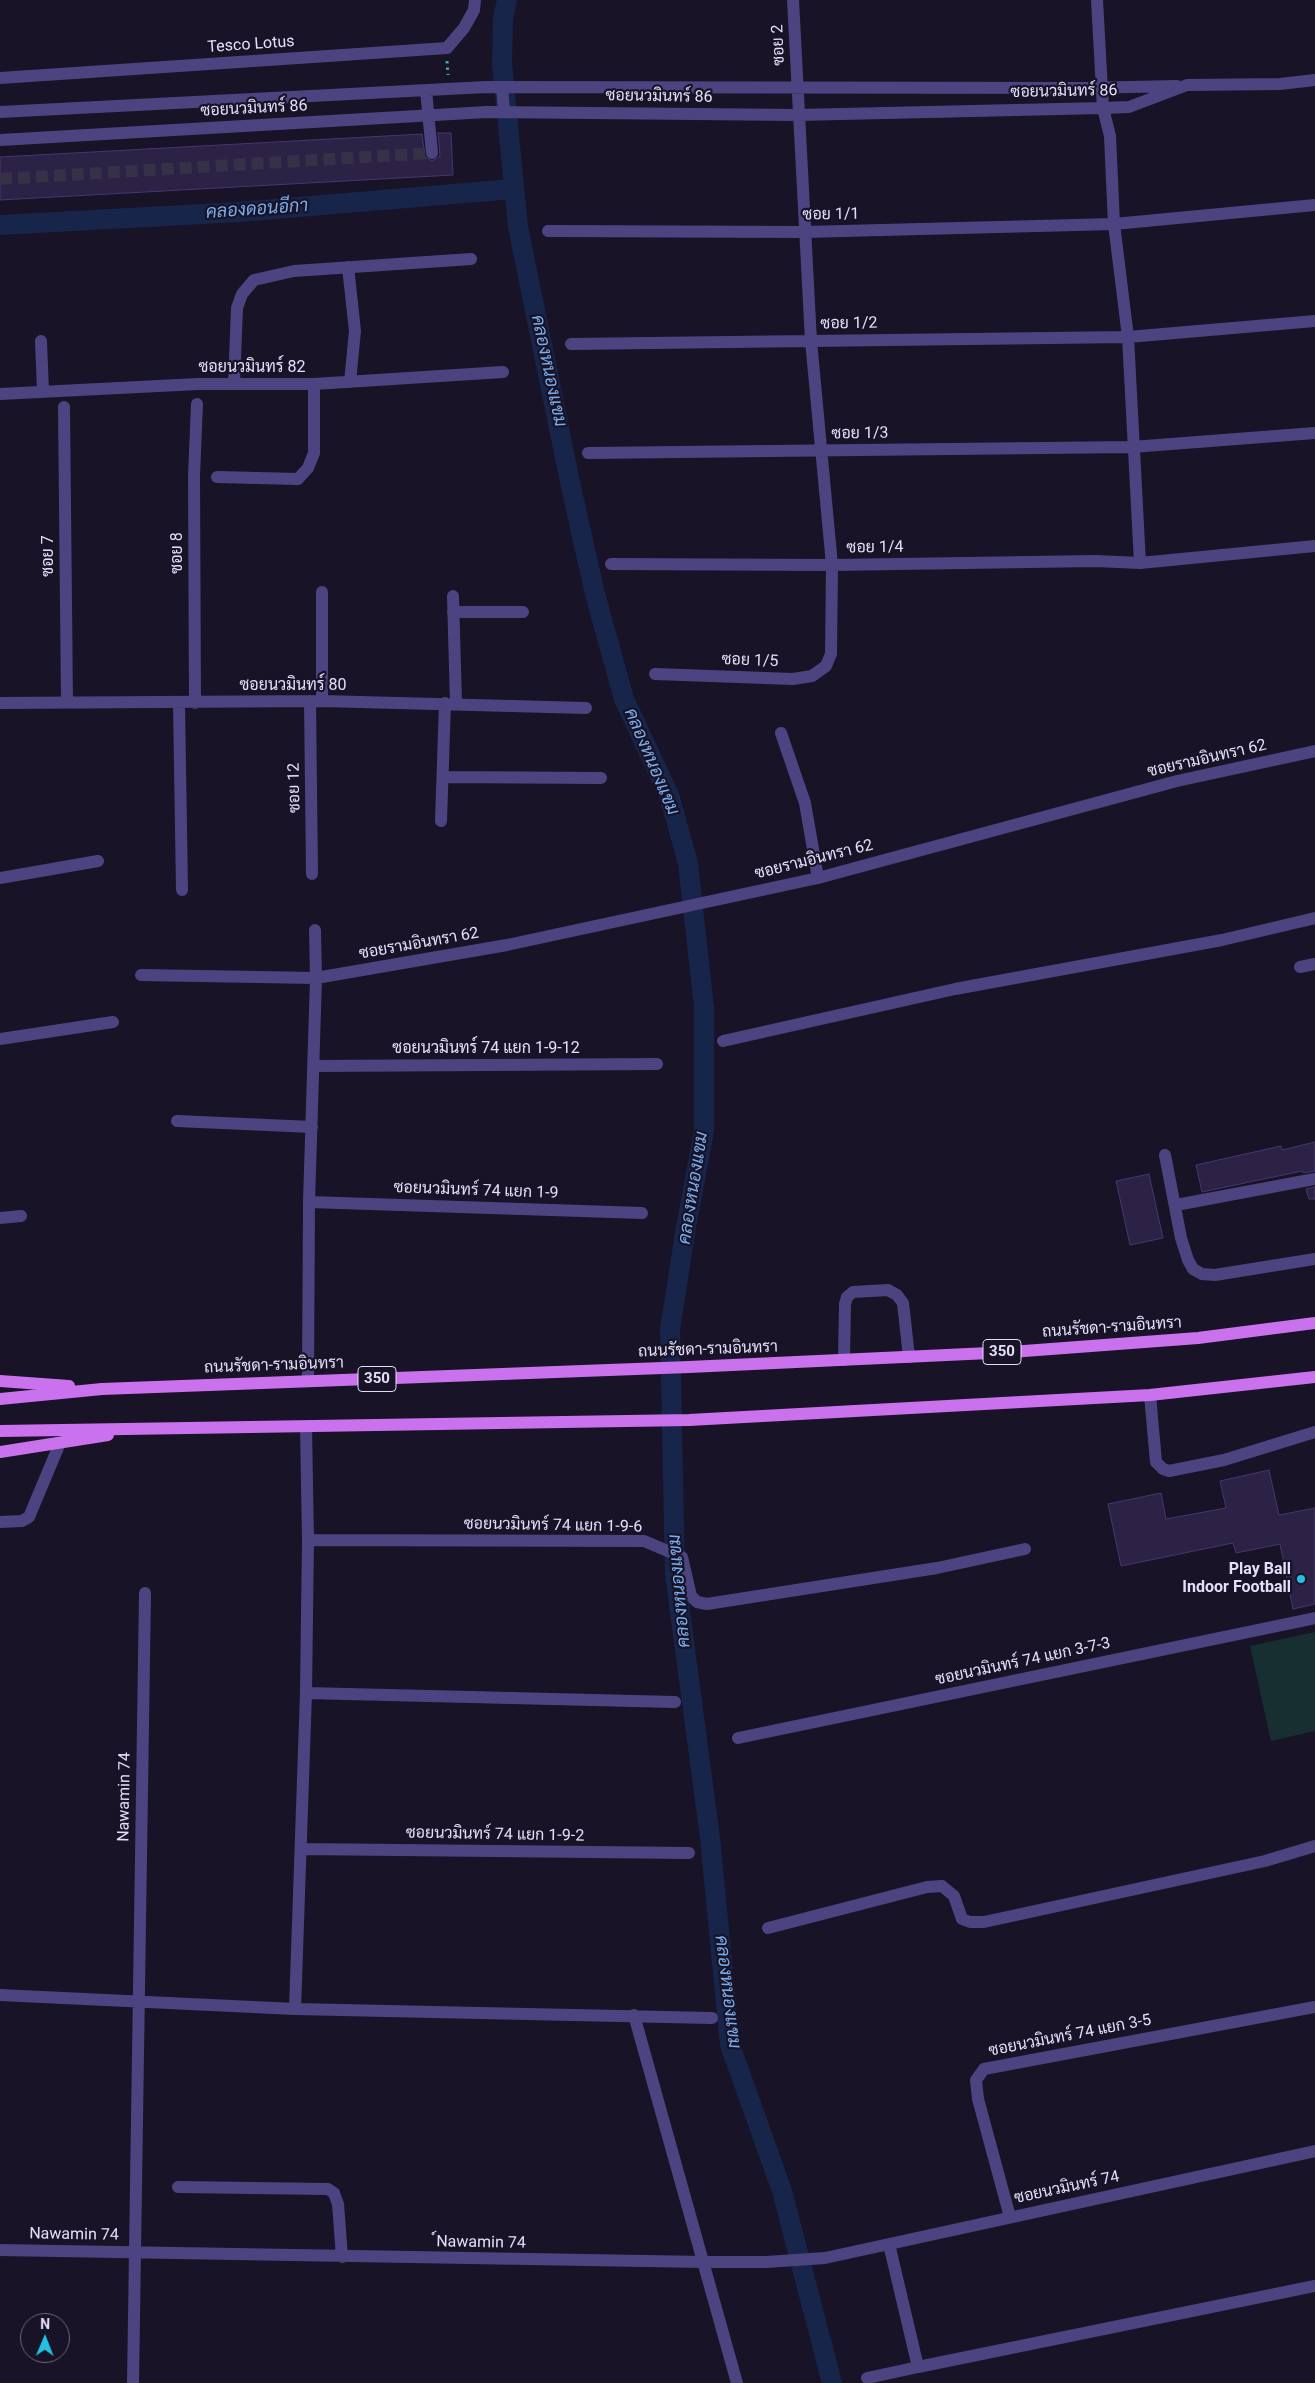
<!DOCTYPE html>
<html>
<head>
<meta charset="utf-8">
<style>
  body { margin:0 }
  #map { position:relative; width:1315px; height:2383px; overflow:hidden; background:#191327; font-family:Roboto,sans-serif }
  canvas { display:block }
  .north { position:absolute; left:20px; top:2313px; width:50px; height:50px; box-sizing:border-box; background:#191327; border:1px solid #6a647c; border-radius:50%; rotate:1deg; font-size:14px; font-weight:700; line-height:20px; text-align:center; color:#e4defb }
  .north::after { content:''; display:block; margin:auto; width:18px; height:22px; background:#22c0e3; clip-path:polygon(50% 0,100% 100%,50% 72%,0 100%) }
</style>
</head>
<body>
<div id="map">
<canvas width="1315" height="2383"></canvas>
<div class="north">N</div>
</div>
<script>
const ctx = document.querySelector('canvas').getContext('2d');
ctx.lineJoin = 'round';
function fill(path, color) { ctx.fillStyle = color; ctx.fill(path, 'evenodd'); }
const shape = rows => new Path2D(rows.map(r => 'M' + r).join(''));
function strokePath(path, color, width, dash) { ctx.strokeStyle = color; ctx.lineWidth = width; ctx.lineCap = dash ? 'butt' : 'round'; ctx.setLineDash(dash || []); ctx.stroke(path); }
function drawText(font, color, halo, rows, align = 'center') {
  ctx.font = font + ' Roboto,Sarabun,sans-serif'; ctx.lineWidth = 4.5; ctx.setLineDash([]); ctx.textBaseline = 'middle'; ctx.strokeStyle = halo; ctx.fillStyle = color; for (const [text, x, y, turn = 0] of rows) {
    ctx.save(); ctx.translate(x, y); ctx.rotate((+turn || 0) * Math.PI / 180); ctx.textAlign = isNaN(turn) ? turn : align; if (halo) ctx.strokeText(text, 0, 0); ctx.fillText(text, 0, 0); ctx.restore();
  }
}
fill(shape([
  [1315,1632,1315,1731,1271,1741,1250,1646]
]), '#172f31');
strokePath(shape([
  [507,0,503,18,502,64,518,227,571,487,595,594,624,699,669,795,688,863,704,1007,704,1131,686,1227,670,1329,675,1574,710,1838,730,2045,782,2191,832,2383],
  [0,225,239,212,513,189]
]), '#162549', 20);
const building = shape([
  [438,133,451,133,453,175,0,200,0,157,422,134,425,157,432,161,440,156,438,133],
  [1315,1142,1315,1171,1303,1173,1302,1171,1202,1192,1196,1165,1281,1146,1282,1150,1315,1142],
  [1149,1174,1163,1238,1130,1245,1116,1181,1149,1174],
  [1315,1187,1315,1199,1309,1199,1306,1189,1315,1187],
  [1269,1470,1279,1515,1315,1508,1315,1604,1293,1609,1280,1544,1236,1553,1233,1543,1121,1566,1108,1504,1161,1493,1166,1519,1226,1508,1220,1481,1269,1470]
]);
fill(building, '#2c2246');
strokePath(building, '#47376f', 1);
strokePath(shape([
  [0,179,432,153]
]), '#373147', 12, [12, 6]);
strokePath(shape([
  [447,61,448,75]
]), '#40abad', 3, [2.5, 4]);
strokePath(shape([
  [1097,0,1103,108,1110,136,1114,224,1128,337,1140,563],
  [0,78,447,48,464,28,474,10,475,0],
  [502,87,504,111],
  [426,90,432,153],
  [0,112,486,87,1084,88,1177,86],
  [0,140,487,112,798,115,1103,108,1129,107,1187,85,1280,84,1315,80],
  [548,231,805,232,1114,224,1315,205],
  [348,267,355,331,350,382],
  [41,341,43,392],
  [571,344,1128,337,1315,321],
  [234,384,237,308,242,294,254,280,294,271,471,259],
  [0,394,198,384,314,384,503,372],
  [64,407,67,703],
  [588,453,1132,447,1315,433],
  [217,477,298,479,308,468,314,453,314,384],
  [611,564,832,565,1096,561,1140,563,1315,546],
  [453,596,456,704],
  [453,612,523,612],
  [655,674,793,679,812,676,826,666,831,654,832,565,811,341,793,0],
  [310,701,312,874],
  [322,701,322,592],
  [0,703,322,701,586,708],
  [179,703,182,890],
  [195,703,194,476,197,404],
  [781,733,805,803,818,878],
  [443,777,601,778],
  [441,821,445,703],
  [0,878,98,861],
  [1300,967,1315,964],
  [141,975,316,978,507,945,818,878,1177,781,1315,751],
  [0,1039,113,1022],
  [723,1041,955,989,1222,940,1315,918],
  [314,1066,657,1064],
  [177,1121,312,1127],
  [1165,1155,1181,1238,1188,1260,1193,1269,1202,1274,1215,1275,1315,1259],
  [309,1202,642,1213],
  [1176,1205,1315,1179],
  [0,1218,21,1216],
  [844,1360,845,1304,847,1297,853,1292,888,1290,897,1295,903,1303,909,1357],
  [308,1381,309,1202,316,978,315,930],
  [1150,1395,1156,1462,1163,1469,1169,1471,1224,1460,1315,1432],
  [0,1522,22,1521,29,1517,60,1443],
  [308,1540,644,1541,682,1557,691,1596,697,1602,707,1604,937,1568,1025,1549],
  [306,1693,675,1702],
  [738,1738,1315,1618],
  [301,1849,689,1853],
  [768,1928,927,1887,942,1886,954,1896,962,1919,970,1922,984,1922,1265,1861,1315,1846],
  [0,1995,295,2009,712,2018],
  [295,2009,306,1693,308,1540,306,1427],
  [634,2015,737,2383],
  [178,2187,328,2189,334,2193,338,2204,342,2257],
  [1010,2217,978,2099,976,2080,984,2069,1315,2007],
  [889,2244,918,2367,1315,2286],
  [0,2250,704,2262,766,2262,825,2258,1315,2151],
  [867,2378,918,2367],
  [133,2383,145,1593]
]), '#4c4481', 12);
strokePath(shape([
  [0,1381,69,1386],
  [0,1399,102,1389,689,1367,1011,1352,1198,1338,1315,1323],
  [0,1431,689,1420,1150,1395,1315,1377],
  [0,1452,108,1435]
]), '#ca72ed', 12);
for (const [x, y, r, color] of [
  [1301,1579,5,"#22c0e3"]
]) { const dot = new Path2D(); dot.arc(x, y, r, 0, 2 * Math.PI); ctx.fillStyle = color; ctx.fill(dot); strokePath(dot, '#191327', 2); }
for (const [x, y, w] of [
  [1002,1352,38],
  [377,1379,38]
]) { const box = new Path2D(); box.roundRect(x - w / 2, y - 12.5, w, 25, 4); ctx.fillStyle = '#191327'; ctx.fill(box); strokePath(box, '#e4defb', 1); }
drawText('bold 15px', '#e4defb', null, [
  ["350",1002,1352],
  ["350",377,1379]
]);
drawText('16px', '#e4defb', '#191327', [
  ["Tesco Lotus",251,45,-4],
  ["ซอย 2",779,45,-92],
  ["ซอยนวมินทร์ 86",1064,92,-1],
  ["ซอยนวมินทร์ 86",659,97,1],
  ["ซอยนวมินทร์ 86",254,109,-3],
  ["ซอย 1/1",831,215,-1],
  ["ซอย 1/2",849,324,-1],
  ["ซอยนวมินทร์ 82",252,368],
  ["ซอย 1/3",860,434,-1],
  ["ซอย 1/4",875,548,-1],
  ["ซอย 8",178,553,-90],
  ["ซอย 7",49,556,-90],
  ["ซอย 1/5",750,661,2],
  ["ซอยนวมินทร์ 80",293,686],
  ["ซอยรามอินทรา 62",1207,759,-13],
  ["ซอย 12",295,788,-91],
  ["ซอยรามอินทรา 62",814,860,-14],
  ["ซอยรามอินทรา 62",419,944,-10],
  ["ซอยนวมินทร์ 74 แยก 1-9-12",486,1049],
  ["ซอยนวมินทร์ 74 แยก 1-9",476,1191,2],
  ["ถนนรัชดา-รามอินทรา",1112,1328,-4],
  ["ถนนรัชดา-รามอินทรา",708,1350,-2],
  ["ถนนรัชดา-รามอินทรา",274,1366,-2],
  ["ซอยนวมินทร์ 74 แยก 1-9-6",553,1526,1],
  ["ซอยนวมินทร์ 74 แยก 3-7-3",1023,1662,-12],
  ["Nawamin 74",125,1797,-89],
  ["ซอยนวมินทร์ 74 แยก 1-9-2",495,1835,1],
  ["ซอยนวมินทร์ 74 แยก 3-5",1070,2036,-11],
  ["ซอยนวมินทร์ 74",1067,2188,-12],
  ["Nawamin 74",74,2235,1],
  ["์Nawamin 74",481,2243,1]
]);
drawText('bold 16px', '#e4defb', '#191327', [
  ["Play Ball",1291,1570],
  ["Indoor Football",1291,1588]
], 'right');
drawText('italic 18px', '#79aeee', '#191327', [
  ["คลองดอนอีกา",257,210,-4],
  ["คลองหนองแขม",548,371,78],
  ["คลองหนองแขม",651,762,67],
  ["คลองหนองแขม",694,1188,-81],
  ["คลองหนองแขม",680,1591,-95],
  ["คลองหนองแขม",727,1992,83]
]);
</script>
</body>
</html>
